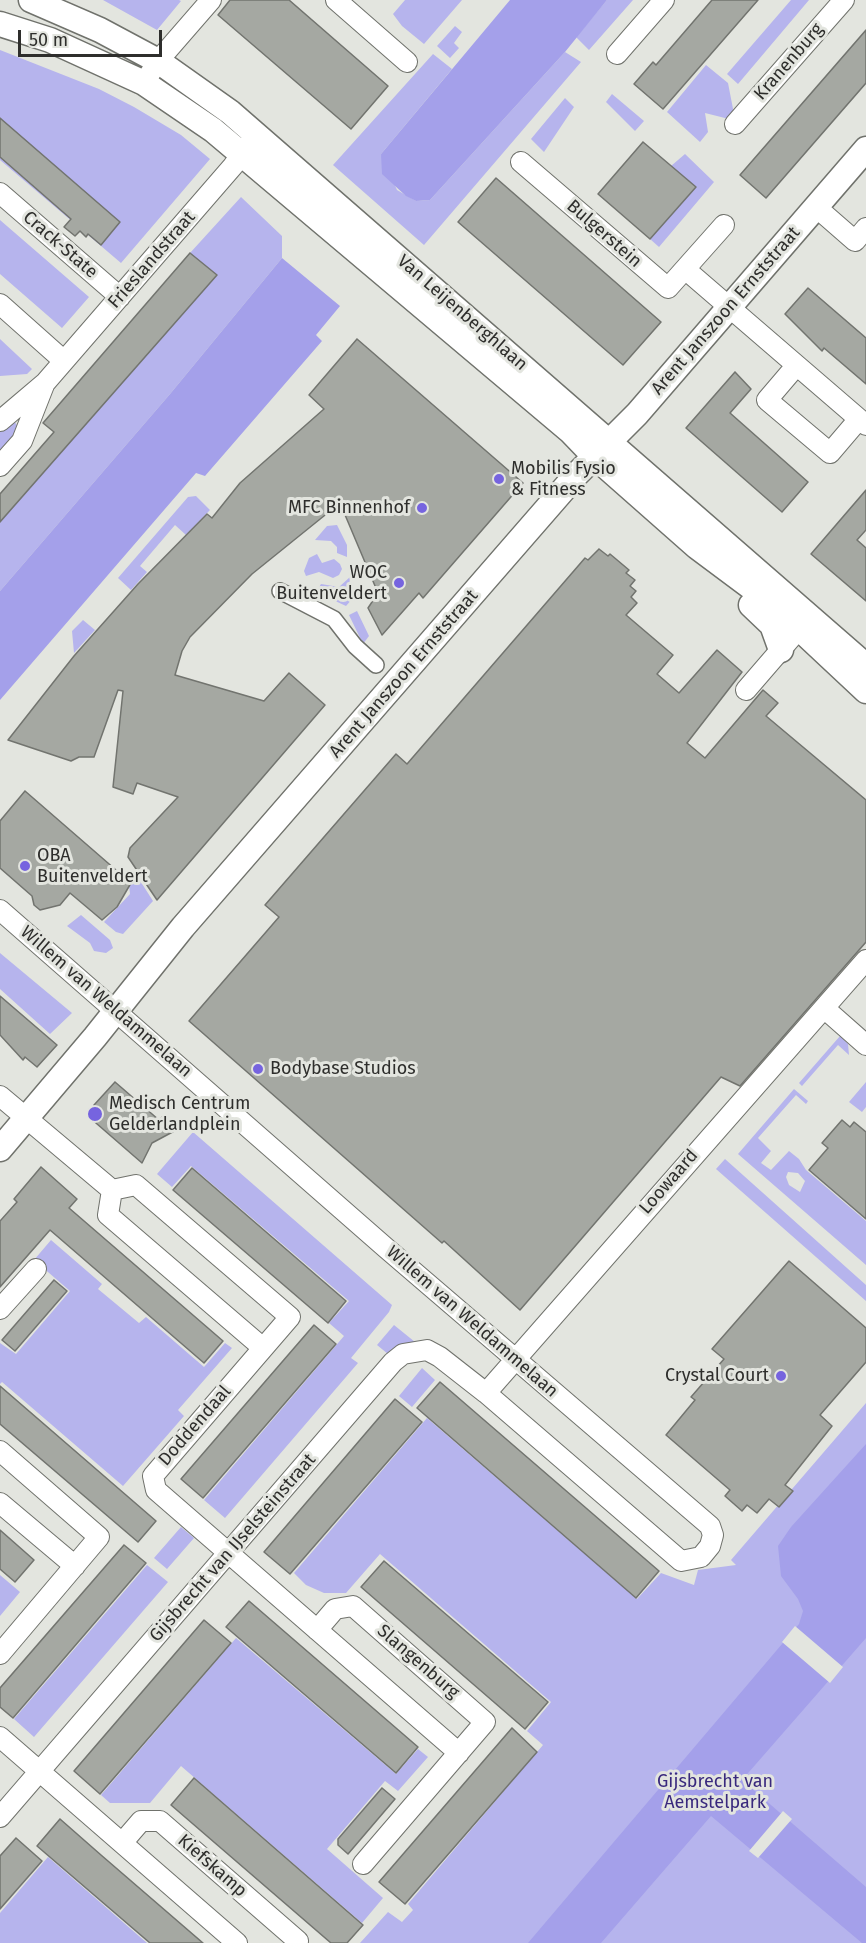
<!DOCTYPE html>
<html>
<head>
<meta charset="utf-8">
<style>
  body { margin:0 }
  #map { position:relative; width:866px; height:1943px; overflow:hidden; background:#e3e5df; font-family:"Fira Sans",sans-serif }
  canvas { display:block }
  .scale { position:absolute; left:18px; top:30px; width:144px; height:27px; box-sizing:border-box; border:3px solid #2e2e2c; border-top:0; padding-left:8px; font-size:18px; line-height:21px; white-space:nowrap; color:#2e2e2c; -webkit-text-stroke:4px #e3e5df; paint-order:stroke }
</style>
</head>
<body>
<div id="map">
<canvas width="866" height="1943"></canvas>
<div class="scale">50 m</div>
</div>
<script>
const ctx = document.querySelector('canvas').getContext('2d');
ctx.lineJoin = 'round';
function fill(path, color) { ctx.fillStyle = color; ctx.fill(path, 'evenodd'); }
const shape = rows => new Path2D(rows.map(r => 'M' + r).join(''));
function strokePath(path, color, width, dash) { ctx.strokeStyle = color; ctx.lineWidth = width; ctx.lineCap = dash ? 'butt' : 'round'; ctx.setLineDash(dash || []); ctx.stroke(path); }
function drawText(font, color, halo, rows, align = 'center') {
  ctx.font = font + ' "Fira Sans",sans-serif'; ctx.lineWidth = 6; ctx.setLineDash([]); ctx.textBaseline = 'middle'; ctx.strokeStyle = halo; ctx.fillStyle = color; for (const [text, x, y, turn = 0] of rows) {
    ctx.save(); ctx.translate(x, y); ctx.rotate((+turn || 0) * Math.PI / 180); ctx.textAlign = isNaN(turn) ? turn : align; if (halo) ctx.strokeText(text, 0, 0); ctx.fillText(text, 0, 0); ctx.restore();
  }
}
fill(shape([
  [103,0,179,0,181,1,157,30],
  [405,0,462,0,424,44,402,26,393,14],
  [607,0,633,0,589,50,576,37],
  [791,0,809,0,738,84,727,74],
  [455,26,462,32,454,43,459,48,450,58,437,46],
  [0,50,99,89,134,107,181,135,210,159,121,263,0,160],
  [565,52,581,62,424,245,333,165,433,54,452,69,381,154,397,190,416,201,430,200],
  [706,65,728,83,734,114,729,119,705,113,708,132,700,142,667,112],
  [612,94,644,121,635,131,606,102],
  [565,98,574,107,544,152,531,139],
  [685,154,714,182,659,247,650,239,695,187,671,166],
  [241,197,282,236,282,258,170,394,0,591,0,522,190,253],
  [0,220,89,297,62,328,0,274],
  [0,339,32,369,27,374,0,376],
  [14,421,19,428,0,456,0,431,8,422],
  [196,496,210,510,186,535,175,525,140,566,147,572,131,590,118,578,188,497],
  [337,525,347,545,347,557,337,553,337,547,331,541,315,540,327,526],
  [317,554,322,563,334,559,340,564,342,569,339,575,333,578,319,572,306,576,304,571,309,558],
  [350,577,349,587,353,598,346,606,316,592,321,584,339,587],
  [357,611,369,636,363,644,349,615],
  [83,620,95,630,74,653,72,631],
  [139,879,153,901,123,934,116,932,104,922,130,894,129,885],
  [81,915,110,940,113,948,106,953,94,951,90,943,67,926],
  [0,953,72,1013,50,1034,0,989],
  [840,1036,848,1044,849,1055,838,1045,802,1086,799,1083],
  [866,1082,866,1107,862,1112,849,1102],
  [794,1089,808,1101,806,1104,796,1095,758,1138,771,1151,761,1163,771,1170,789,1151,799,1159,806,1170,866,1221,866,1265,738,1154],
  [788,1172,798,1173,805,1181,800,1192,789,1185,786,1177],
  [193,1132,392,1305,389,1312,351,1358,358,1363,225,1518,204,1500,344,1336,329,1323,349,1301,191,1166,172,1187,157,1174],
  [725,1159,866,1285,866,1301,716,1169],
  [51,1240,102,1284,98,1289,139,1323,146,1317,204,1367,225,1343,232,1348,178,1410,184,1416,123,1486,2,1382,0,1384,0,1343,16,1354,70,1291,34,1260],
  [394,1325,415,1342,403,1344,388,1354,377,1345],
  [422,1368,435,1380,412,1407,399,1396],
  [866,1403,866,1943,360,1943,388,1912,402,1922,413,1910,408,1904,543,1745,527,1731,551,1702,380,1554,346,1593,324,1593,306,1585,294,1573,427,1418,637,1599,661,1573,694,1585,698,1570,736,1565,731,1560],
  [181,1527,194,1538,167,1569,154,1558],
  [147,1565,168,1582,34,1737,14,1719],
  [0,1575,20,1592,0,1616],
  [236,1638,396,1774,418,1749,428,1757,398,1791,385,1781,327,1849,383,1898,362,1923,181,1766,150,1803,110,1803,101,1795],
  [48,1857,147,1943,0,1943,0,1913]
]), '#b6b4ed');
fill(shape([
  [510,0,607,0,565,52,430,200,416,201,406,196,382,174,381,154],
  [282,258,340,306,316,335,322,341,205,476,196,473,0,700,0,591,170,394],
  [866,1444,866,1638,742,1780,866,1887,866,1943,862,1943,711,1816,601,1943,528,1943,799,1624,803,1611,798,1599,781,1576,778,1546,791,1527]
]), '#a4a0ea');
fill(shape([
  [795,1626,843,1667,830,1683,782,1642],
  [783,1811,792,1819,758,1858,749,1851]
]), '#e3e5df');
const building = shape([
  [230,0,289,0,388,86,351,129,218,15,230,0],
  [712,0,758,0,663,109,634,84,653,62,656,65,712,0],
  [866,30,866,83,766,198,740,175,866,30],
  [0,118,120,222,101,245,88,234,86,237,80,231,75,236,64,227,71,219,0,157,0,118],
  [643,142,696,187,650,239,598,194,643,142],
  [496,178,661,322,623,365,458,222,496,178],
  [190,253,217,275,0,522,0,494,54,432,43,423,190,253],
  [808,288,866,338,866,384,824,348,822,351,785,314,808,288],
  [357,339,523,483,423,598,419,593,382,635,368,608,378,593,340,503,252,574,190,637,182,651,175,675,264,701,289,673,325,705,157,900,128,857,130,848,178,797,137,783,133,794,113,787,123,691,118,690,94,757,79,757,71,761,8,740,74,656,138,584,207,514,212,518,240,483,324,409,309,395,357,339],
  [735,372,751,389,730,413,808,482,782,512,686,428,735,372],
  [866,490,866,530,857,540,866,548,866,601,811,554,866,490],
  [599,549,608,556,610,554,629,570,626,573,635,580,630,586,636,591,631,597,637,603,626,615,673,655,657,674,679,693,717,650,742,672,687,743,705,758,763,690,778,703,766,716,866,800,866,942,740,1086,721,1077,520,1310,444,1241,442,1243,189,1021,279,917,265,905,396,754,407,764,585,558,588,560,599,549],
  [25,791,131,883,117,907,102,920,70,893,60,905,40,910,34,905,32,896,0,868,0,821,25,791],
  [0,996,57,1045,37,1067,25,1057,23,1060,0,1035,0,996],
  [115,1082,159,1120,164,1115,180,1128,152,1143,142,1163,89,1117,97,1108,94,1105,115,1082],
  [842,1120,850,1127,854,1122,866,1132,866,1219,809,1170,828,1148,822,1143,842,1120],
  [41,1167,77,1199,69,1208,223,1341,204,1363,50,1230,0,1287,0,1221,17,1202,14,1199,41,1167],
  [192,1168,346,1301,328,1323,173,1190,192,1168],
  [789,1261,866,1328,866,1362,820,1415,832,1426,785,1485,793,1491,779,1507,769,1499,757,1513,747,1505,742,1511,725,1496,730,1490,666,1435,695,1400,691,1397,724,1359,712,1349,789,1261],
  [54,1280,67,1291,15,1351,2,1340,54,1280],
  [314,1325,336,1344,203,1498,181,1479,314,1325],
  [440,1382,659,1571,636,1598,417,1408,440,1382],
  [0,1386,156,1521,138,1542,0,1424,0,1386],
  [395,1399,422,1422,290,1574,264,1552,395,1399],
  [0,1530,34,1560,15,1582,0,1569,0,1530],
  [124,1545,146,1563,13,1718,0,1707,0,1688,124,1545],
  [384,1561,548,1702,525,1729,361,1587,384,1561],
  [249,1601,418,1747,396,1773,226,1627,249,1601],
  [204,1620,231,1643,100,1794,74,1771,204,1620],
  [512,1728,537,1752,405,1904,379,1882,512,1728],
  [194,1778,363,1925,347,1943,331,1943,171,1805,194,1778],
  [382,1788,395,1799,348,1854,338,1845,338,1839,382,1788],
  [60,1819,101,1855,203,1943,150,1943,37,1846,60,1819],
  [16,1838,42,1861,0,1909,0,1856,16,1838]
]);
fill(building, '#a5a8a2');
strokePath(building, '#72746f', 1.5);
const pedestrian = shape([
  [280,591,334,619,355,646,376,665]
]);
const minor = shape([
  [336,0,407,62],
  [617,54,664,0],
  [144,83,158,61,211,0],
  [735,124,844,0],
  [521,162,668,288,724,225],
  [0,193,120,297],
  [816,207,855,241,866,228],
  [685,269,866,425],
  [0,304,64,361],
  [796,366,767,400,830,453,859,419],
  [0,421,45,383,233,166,250,143],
  [0,466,22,441,44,385],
  [746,690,809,617],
  [0,910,386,1248,710,1526,713,1535,710,1546,701,1557,681,1561,486,1393,440,1357,427,1350,403,1354,393,1362,0,1817],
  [824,1008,866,1045],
  [0,1096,112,1190],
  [112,1190,136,1185,290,1317,153,1476,156,1490,459,1753],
  [112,1190,108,1215,263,1348],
  [0,1309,36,1269],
  [486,1393,866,960],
  [0,1451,99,1537,0,1654],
  [0,1503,75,1566],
  [317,1630,335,1609,353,1606,485,1722,363,1864],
  [0,1737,237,1943],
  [122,1843,141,1821,160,1821,298,1941,296,1943]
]);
const tertiary = shape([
  [31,0,100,30,158,61,230,112,866,666],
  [0,24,50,40,144,83,213,130,570,431,595,457,697,547,772,603,866,691],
  [751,605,772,625,781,650],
  [0,1149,95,1037,183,927,577,474,637,414,866,149]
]);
strokePath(pedestrian, '#70726c', 18);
strokePath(minor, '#70726c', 22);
strokePath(tertiary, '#70726c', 27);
strokePath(pedestrian, '#fff', 15);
strokePath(minor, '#fff', 20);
strokePath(tertiary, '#fff', 24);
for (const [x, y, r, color] of [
  [499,479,6,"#7664df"],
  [422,508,6,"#7664df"],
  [399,583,6,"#7664df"],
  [25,866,6,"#7664df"],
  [258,1069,6,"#7664df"],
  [95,1114,8,"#7664df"],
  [781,1376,6,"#7664df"]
]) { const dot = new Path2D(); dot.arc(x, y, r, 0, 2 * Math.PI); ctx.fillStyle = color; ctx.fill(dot); strokePath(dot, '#e3e5df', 2); }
drawText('18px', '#2e2e2c', '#e3e5df', [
  ["Kranenburg",789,62,-49],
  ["Bulgerstein",604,234,41],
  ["Crack-State",60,245,41],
  ["Frieslandstraat",152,260,-49],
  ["Arent Janszoon Ernststraat",726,311,-49],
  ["Van Leijenberghlaan",462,313,41],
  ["Arent Janszoon Ernststraat",404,674,-49],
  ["Willem van Weldammelaan",106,1002,41],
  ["Loowaard",669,1182,-49],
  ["Willem van Weldammelaan",472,1322,41],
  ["Doddendaal",195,1426,-49],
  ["Gijsbrecht van IJselsteinstraat",233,1548,-49],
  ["Slangenburg",418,1662,41],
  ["Kiefskamp",212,1866,41]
]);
drawText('18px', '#2e2e2c', '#e3e5df', [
  ["Mobilis Fysio",511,469],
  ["& Fitness",511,490],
  ["MFC Binnenhof",410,508,"right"],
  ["WOC",387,573,"right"],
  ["Buitenveldert",387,594,"right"],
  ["OBA",37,856],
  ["Buitenveldert",37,877],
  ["Bodybase Studios",270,1069],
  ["Medisch Centrum",109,1104],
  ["Gelderlandplein",109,1125],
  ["Crystal Court",769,1376,"right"]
], 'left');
drawText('18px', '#39297d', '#e3e5df', [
  ["Gijsbrecht van",715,1782],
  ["Aemstelpark",715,1803]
]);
</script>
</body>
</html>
